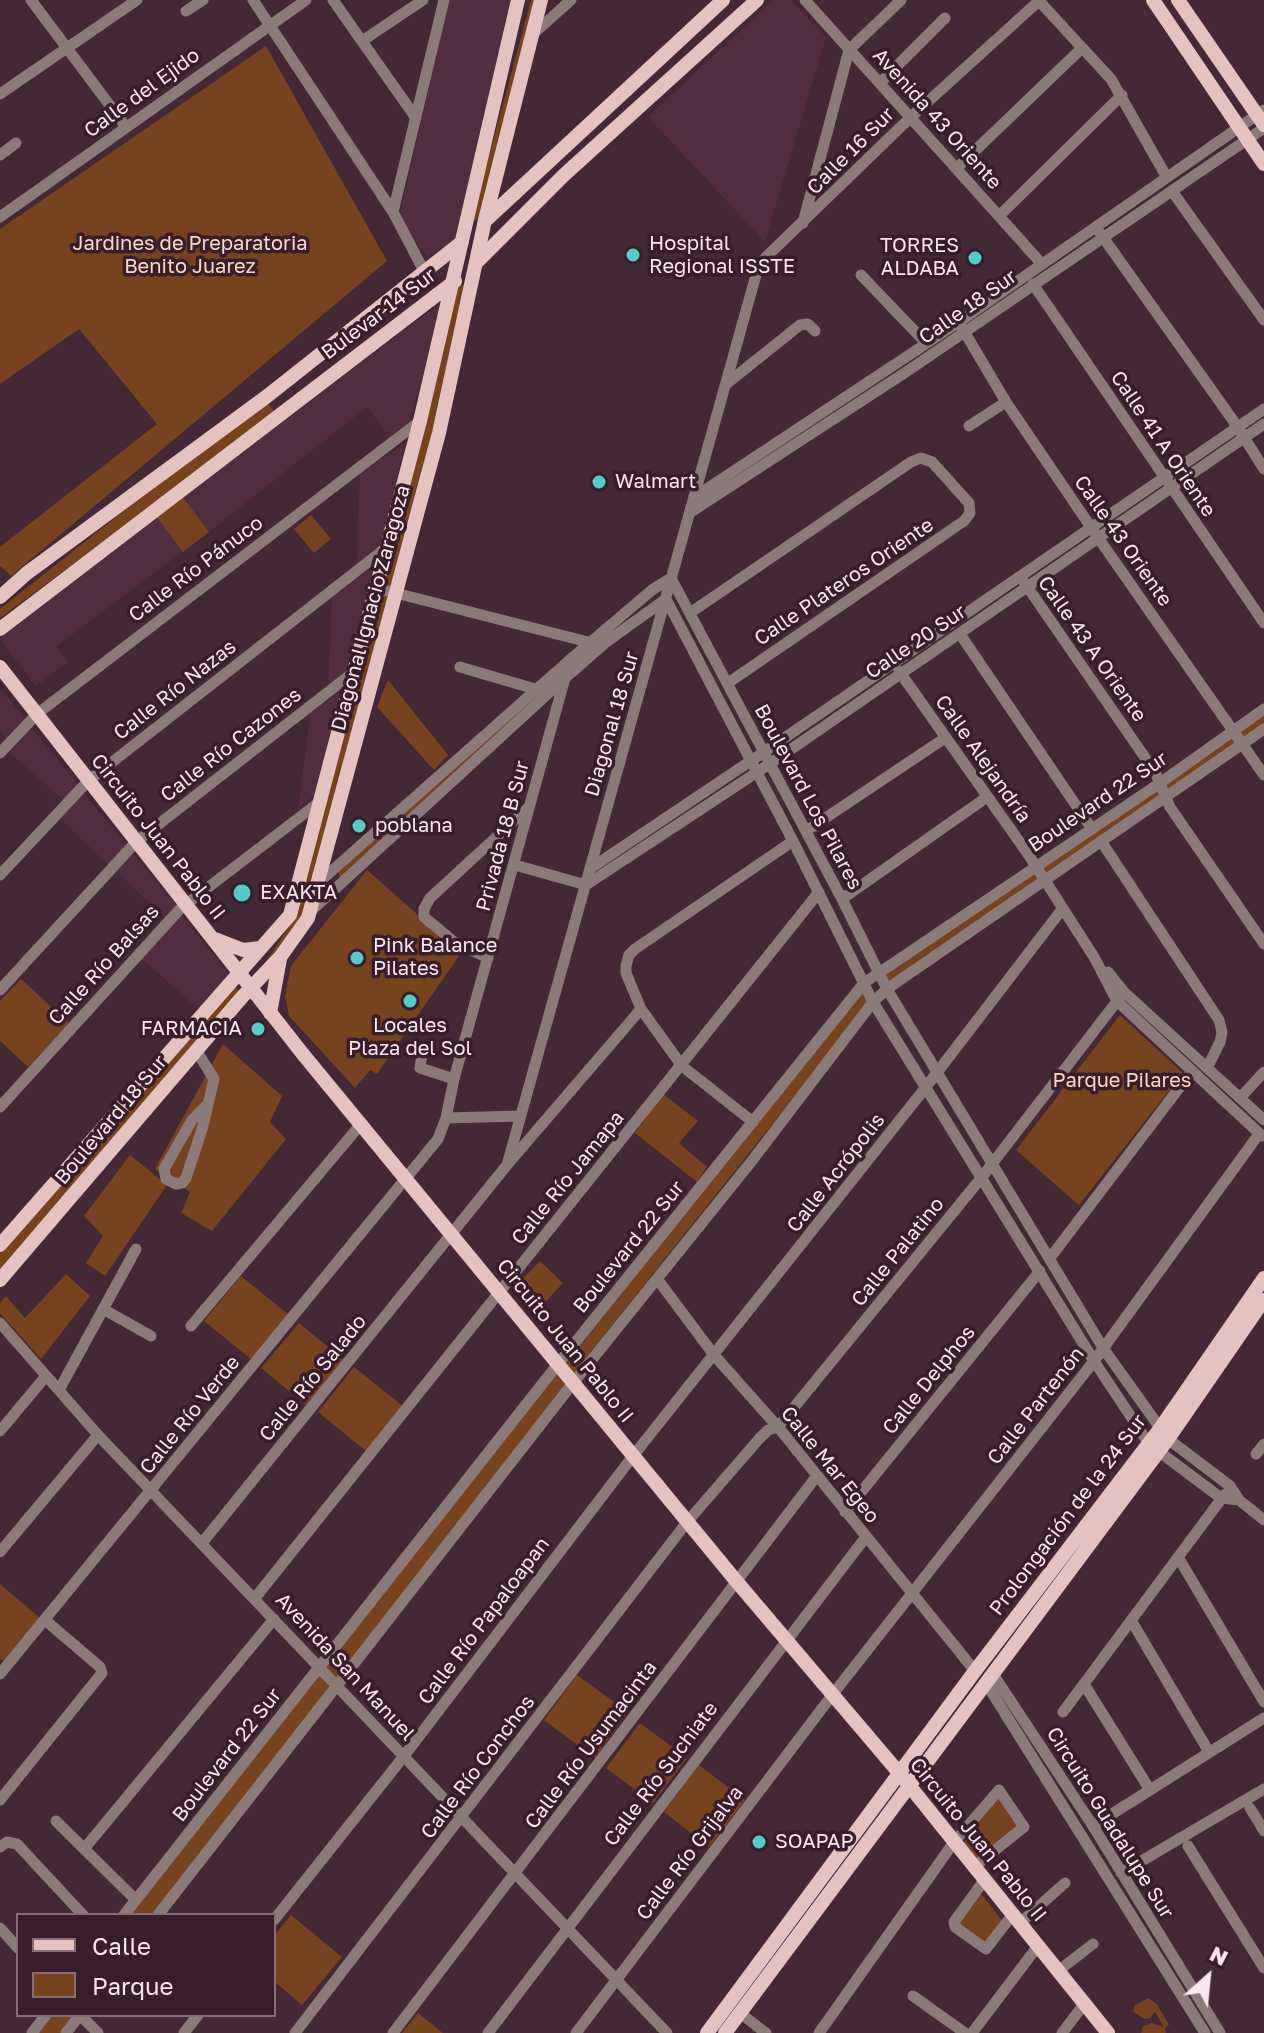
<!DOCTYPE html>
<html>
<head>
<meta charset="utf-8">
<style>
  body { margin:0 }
  #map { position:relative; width:1264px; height:2033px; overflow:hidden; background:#432835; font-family:"Golos Text",sans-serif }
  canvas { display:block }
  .legend { position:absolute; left:16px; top:1913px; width:260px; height:104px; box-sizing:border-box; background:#381e2b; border:2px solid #856e79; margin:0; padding:10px 14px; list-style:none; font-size:24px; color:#f9e7ef }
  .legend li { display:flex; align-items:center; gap:16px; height:40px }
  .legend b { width:40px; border:2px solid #856e79 }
  .north { position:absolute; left:1168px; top:1937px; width:80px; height:80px; -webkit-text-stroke:6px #381e2b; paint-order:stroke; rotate:27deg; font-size:22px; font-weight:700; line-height:32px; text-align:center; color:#f9e7ef }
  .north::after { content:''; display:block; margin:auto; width:28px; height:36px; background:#f9e7ef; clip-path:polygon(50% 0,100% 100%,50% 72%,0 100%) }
</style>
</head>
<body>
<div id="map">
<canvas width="1264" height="2033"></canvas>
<ul class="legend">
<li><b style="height:10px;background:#e3c2c0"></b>Calle</li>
<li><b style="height:22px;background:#77431f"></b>Parque</li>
</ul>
<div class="north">N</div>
</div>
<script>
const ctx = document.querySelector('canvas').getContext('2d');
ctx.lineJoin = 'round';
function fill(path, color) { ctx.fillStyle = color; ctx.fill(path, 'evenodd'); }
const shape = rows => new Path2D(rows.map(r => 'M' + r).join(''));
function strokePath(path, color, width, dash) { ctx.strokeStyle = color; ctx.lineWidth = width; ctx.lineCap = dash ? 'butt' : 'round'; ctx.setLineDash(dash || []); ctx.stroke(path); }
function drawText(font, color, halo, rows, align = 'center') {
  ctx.font = font + ' "Golos Text",sans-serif'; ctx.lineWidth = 7; ctx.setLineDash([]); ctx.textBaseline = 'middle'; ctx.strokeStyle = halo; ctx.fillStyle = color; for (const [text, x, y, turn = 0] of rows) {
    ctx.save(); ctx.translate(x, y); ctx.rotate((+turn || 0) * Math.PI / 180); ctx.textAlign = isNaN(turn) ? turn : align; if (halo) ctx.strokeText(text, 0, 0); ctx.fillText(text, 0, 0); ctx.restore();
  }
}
fill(shape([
  [449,0,512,0,458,237,427,257,399,218],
  [773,0,791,0,826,37,765,242,648,117],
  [445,300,410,421,390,437,367,407,209,532,57,646,68,662,36,686,0,640,0,634],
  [406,443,379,549,356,565,360,473],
  [375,566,351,670,328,687,332,597],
  [0,689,28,722,8,741,0,732],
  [344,690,317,794,298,808,311,712],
  [31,728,79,785,64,801,9,752],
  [82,791,128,846,110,867,60,818],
  [132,852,178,907,167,920,115,870],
  [181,914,231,977,201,1011,142,959]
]), '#502e3f');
fill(shape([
  [531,0,547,0,502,183,493,210,471,223],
  [266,46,387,261,11,576,0,566,0,547,157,424,79,329,0,384,0,229],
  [468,284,395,588,380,585,457,286],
  [265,399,276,414,0,618,0,609],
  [182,496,209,532,183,552,156,516],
  [311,515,331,539,314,553,294,529],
  [378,593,391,597,303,920,261,969,296,916],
  [562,668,570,677,341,880,337,870],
  [388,680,448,755,434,770,377,707],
  [1264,715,1264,724,888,985,882,973],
  [367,870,461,953,377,1074,370,1070,355,1088,289,1016,285,996,291,966],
  [21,979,69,1023,28,1067,0,1041,0,1001],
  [231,981,243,996,0,1280,0,1245],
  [863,989,868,1004,573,1374,566,1364],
  [1120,1015,1183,1073,1079,1205,1016,1150],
  [223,1044,282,1096,270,1122,286,1139,212,1231,181,1213,190,1192,155,1169],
  [663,1094,698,1121,679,1143,707,1167,697,1182,635,1133],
  [130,1155,167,1185,105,1276,86,1263,103,1236,84,1216],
  [540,1261,563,1283,536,1312,512,1290],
  [66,1274,90,1296,41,1359,0,1313,0,1303,6,1296,25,1318],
  [241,1276,289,1315,252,1360,204,1321],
  [299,1323,344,1360,306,1405,261,1368],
  [354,1367,404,1407,367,1452,318,1412],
  [554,1369,569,1387,158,1915,124,1915],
  [0,1584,40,1618,3,1661,0,1659],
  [577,1675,628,1712,595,1758,544,1720],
  [640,1723,687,1758,653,1803,606,1768],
  [699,1765,745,1800,709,1847,664,1812],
  [1000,1792,1021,1826,975,1863,961,1846],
  [979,1891,1004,1923,986,1947,955,1924],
  [291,1915,342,1957,302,2005,274,1981,274,1936],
  [1148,1998,1157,2004,1169,2025,1165,2028,1166,2033,1141,2033,1143,2026,1152,2023,1164,2027,1155,2012,1150,2018,1145,2019,1133,2012,1135,2005],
  [418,2013,443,2033,402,2033],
  [46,2015,80,2015,66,2033,32,2033]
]), '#77431f');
strokePath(shape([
  [31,0,126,127],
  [253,0,393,212,424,271],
  [333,0,416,118],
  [805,0,1041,263],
  [1039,1,1111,79,1166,176],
  [186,11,203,0],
  [532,35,571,0],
  [362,41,423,0],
  [880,83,945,18],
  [0,94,137,0],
  [0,155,16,143],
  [957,168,1082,48],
  [1172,191,1264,320],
  [393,212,444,0],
  [1000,215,1122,95],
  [0,217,306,0],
  [803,223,849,50,901,0],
  [1100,233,1237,426,1264,469],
  [861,275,926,343],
  [1033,284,1264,623],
  [961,326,1006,402,1099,539,1264,775],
  [725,385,800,325,808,324,815,331],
  [969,426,1006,402],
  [696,496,959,322,1264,110],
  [691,512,906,372,1264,128],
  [671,578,842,899,887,989,1103,1348,1168,1439,1230,1486,1239,1500,1264,1520],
  [1024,582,1155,772,1170,807,1264,944],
  [376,588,592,643],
  [666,599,793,841,873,1002,1094,1361,1149,1444,1221,1498,1239,1500],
  [690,613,911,462,921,458,932,462,969,503,970,513,964,521,728,683],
  [960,634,1092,829],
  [460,667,535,689],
  [899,671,1028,854,1094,957,1117,1001,1262,1136],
  [0,753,37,714,420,421],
  [806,831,945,738],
  [1101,841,1219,1020,1222,1032,1220,1042,1207,1068],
  [515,865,586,885,771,763,1264,424],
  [591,868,764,752,1264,409],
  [0,875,88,781,386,548],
  [318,883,573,657,652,590,671,578],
  [842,899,987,797],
  [311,911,565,678,605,643,666,599],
  [488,958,453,941,424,917,424,909,430,898,529,807],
  [1108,972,1124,992,1264,1120],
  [0,990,136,842,355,671],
  [423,1047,420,1068,454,1079],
  [196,1050,214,1079,203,1126,186,1178,182,1183,176,1184,166,1179,164,1169,192,1120,206,1106],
  [1240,1098,1264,1072],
  [0,1107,180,909,322,800],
  [446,1118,520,1116],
  [753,1122,682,1066,641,1009,626,973,626,966,629,955,635,949,793,841],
  [507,1165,758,268,766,257,911,117,1040,0],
  [1050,1258,1192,1071],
  [658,1280,714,1355,778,1427,975,1671],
  [103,1309,151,1336],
  [0,1323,98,1435,667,2033],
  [191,1326,361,1124],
  [59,1390,136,1249],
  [0,1431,46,1376],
  [1256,1454,1264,1444],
  [845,1512,1040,1271],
  [202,1543,507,1165,641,1009],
  [0,1552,98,1435],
  [1178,1557,1264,1702],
  [255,1598,819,892],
  [1131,1620,1209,1752],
  [0,1674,438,1139,446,1118,454,1079,565,678],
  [993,1674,1093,1826,1220,2033],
  [986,1683,1205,2033],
  [1084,1684,1150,1790],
  [1063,1712,1225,1494],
  [0,1800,102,1673,100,1667,45,1620],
  [1250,1808,1264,1831],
  [56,1821,136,1900],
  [1093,1826,1264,1718],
  [1188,1846,1264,1968],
  [0,1847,7,1842,17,1844,83,1915],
  [84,1849,274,1619],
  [1121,1873,1264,1789],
  [985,1879,954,1922,955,1927,986,1949,1013,1914],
  [124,1915,554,1369,864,983,1160,783,1264,709],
  [158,1915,573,1383,751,1162,873,1002,887,989,1264,729],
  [274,1920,404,1756,633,1456,926,1087,1063,908],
  [1020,1923,1065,1883],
  [0,1928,18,1948],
  [1058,1971,1093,1944],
  [913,1996,965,2033],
  [740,2013,766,2033],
  [32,2033,46,2015],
  [66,2033,80,2015,98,2033],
  [184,2033,198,2015],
  [295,2033,687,1522,759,1439,768,1430,778,1427,982,1177,1124,992],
  [393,2033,816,1477],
  [488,2033,865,1538],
  [576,2033,833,1694,1094,1361,1259,1134],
  [819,2033,954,1842,999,1790,1024,1827,974,1867],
  [972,2033,1038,1946],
  [1062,2033,1085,2003]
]), '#8a7a79', 11);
strokePath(shape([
  [1153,0,1264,164],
  [1178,0,1264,125],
  [486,220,723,0],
  [477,262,564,175,757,0],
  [0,597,27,573,266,397,462,242],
  [0,629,455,281],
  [0,667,302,1053,737,1582,900,1774,1108,2033],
  [215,939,243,950,260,948],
  [270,1013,280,959],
  [0,1245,290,915,420,421,518,0],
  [0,1280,243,996,281,956,308,918,439,433,485,220,541,0],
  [707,2033,975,1671,1159,1430,1264,1278],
  [725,2033,1168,1439,1264,1300]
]), '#e3c2c0', 14);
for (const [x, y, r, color] of [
  [633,255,8,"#54cdc7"],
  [975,258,8,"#54cdc7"],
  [599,482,8,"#54cdc7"],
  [359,826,8,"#54cdc7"],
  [242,893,10,"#54cdc7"],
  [357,958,8,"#54cdc7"],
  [410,1001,8,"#54cdc7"],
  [258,1029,8,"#54cdc7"],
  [759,1842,8,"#54cdc7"]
]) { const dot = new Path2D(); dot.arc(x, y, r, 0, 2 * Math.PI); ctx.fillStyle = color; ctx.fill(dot); strokePath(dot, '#381e2b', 3); }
drawText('20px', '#f9e7ef', '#381e2b', [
  ["Calle del Ejido",142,93,-36],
  ["Avenida 43 Oriente",937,119,48],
  ["Calle 16 Sur",851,151,-45],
  ["Calle 18 Sur",968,307,-35],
  ["Bulevar 14 Sur",379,314,-37],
  ["Calle 41 A Oriente",1163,444,56],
  ["Calle 43 Oriente",1123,541,55],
  ["Calle Río Pánuco",196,569,-37],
  ["Calle Plateros Oriente",844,582,-34],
  ["Diagonal Ignacio Zaragoza",371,608,-75],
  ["Calle 20 Sur",916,642,-34],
  ["Calle 43 A Oriente",1092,649,55],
  ["Calle Río Nazas",175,690,-38],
  ["Diagonal 18 Sur",612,724,-74],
  ["Calle Río Cazones",231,745,-38],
  ["Calle Alejandría",983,759,55],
  ["Boulevard Los Pilares",808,797,62],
  ["Boulevard 22 Sur",1098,802,-34],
  ["Privada 18 B Sur",503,836,-75],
  ["Circuito Juan Pablo II",158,837,52],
  ["Calle Río Balsas",104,965,-48],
  ["Boulevard 18 Sur",111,1120,-50],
  ["Calle Acrópolis",836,1173,-52],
  ["Calle Río Jamapa",568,1178,-51],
  ["Boulevard 22 Sur",629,1247,-51],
  ["Calle Palatino",898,1252,-51],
  ["Circuito Juan Pablo II",565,1341,51],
  ["Calle Río Salado",313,1378,-51],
  ["Calle Delphos",929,1380,-51],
  ["Calle Partenón",1036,1406,-52],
  ["Calle Río Verde",190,1415,-51],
  ["Calle Mar Egeo",830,1465,51],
  ["Prolongación de la 24 Sur",1068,1515,-53],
  ["Calle Río Papaloapan",484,1621,-53],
  ["Avenida San Manuel",345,1667,47],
  ["Calle Río Usumacinta",591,1745,-53],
  ["Boulevard 22 Sur",227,1755,-52],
  ["Calle Río Conchos",478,1767,-53],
  ["Calle Río Suchiate",661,1774,-53],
  ["Circuito Guadalupe Sur",1110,1823,58],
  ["Circuito Juan Pablo II",978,1840,51],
  ["Calle Río Grijalva",690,1853,-53]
]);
drawText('20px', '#fbd8c2', '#381e2b', [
  ["Jardines de Preparatoria",190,244],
  ["Benito Juarez",190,267],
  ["Parque Pilares",1122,1081]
]);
drawText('20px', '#f9e7ef', '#381e2b', [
  ["Hospital",649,244],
  ["Regional ISSTE",649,267],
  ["TORRES",959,246,"right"],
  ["ALDABA",959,269,"right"],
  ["Walmart",615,482],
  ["poblana",375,826],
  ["EXAKTA",260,893],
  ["Pink Balance",373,946],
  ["Pilates",373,969],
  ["Locales",410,1026,"center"],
  ["Plaza del Sol",410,1049,"center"],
  ["FARMACIA",242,1029,"right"],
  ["SOAPAP",775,1842]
], 'left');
</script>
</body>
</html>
